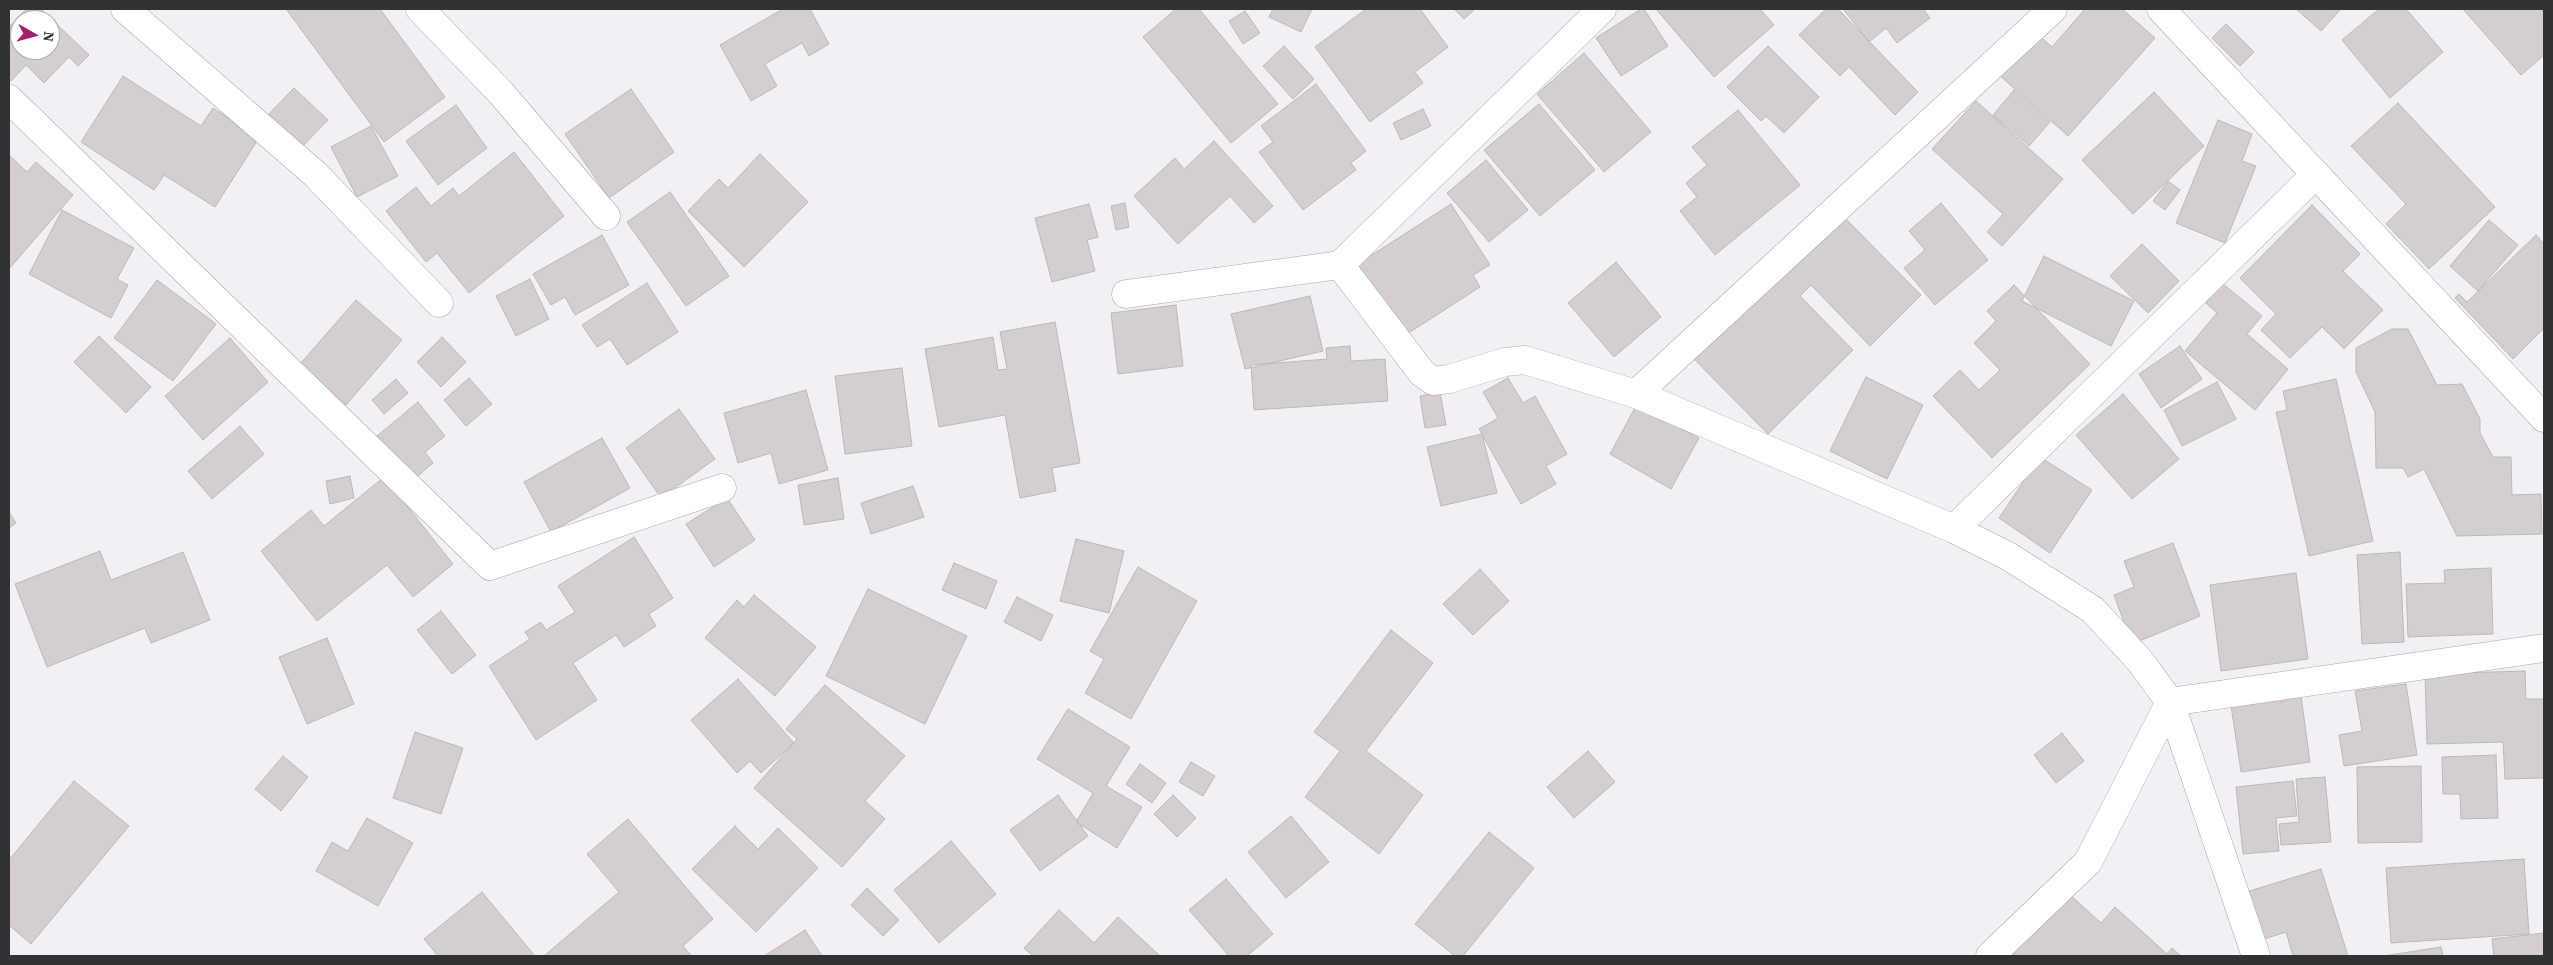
<!DOCTYPE html>
<html>
<head>
<meta charset="utf-8">
<style>
  body { margin:0 }
  #map { position:relative; width:2553px; height:965px; overflow:hidden; background:#f3f0f5; font-family:"Source Serif 4",serif }
  canvas { display:block }
  .frame { position:absolute; inset:0; border:10px solid #323133; pointer-events:none }
  .north { position:absolute; left:10px; top:10px; width:50px; height:50px; box-sizing:border-box; background:#fff; border:1px solid #adadad; border-radius:50%; rotate:97deg; font-size:14px; font-weight:700; line-height:20px; text-align:center; color:#323133 }
  .north::after { content:''; display:block; margin:auto; width:18px; height:22px; background:#a32170; clip-path:polygon(50% 0,100% 100%,50% 72%,0 100%) }
</style>
</head>
<body>
<div id="map">
<canvas width="2553" height="965"></canvas>
<div class="frame"></div>
<div class="north">N</div>
</div>
<script>
const ctx = document.querySelector('canvas').getContext('2d');
ctx.lineJoin = 'round';
function fill(path, color) { ctx.fillStyle = color; ctx.fill(path, 'evenodd'); }
const shape = rows => new Path2D(rows.map(r => 'M' + r).join(''));
function strokePath(path, color, width, dash) { ctx.strokeStyle = color; ctx.lineWidth = width; ctx.lineCap = dash ? 'butt' : 'round'; ctx.setLineDash(dash || []); ctx.stroke(path); }
const building = shape([
  [26,9,41,9,89,55,78,66,69,57,44,83,26,65,11,81,9,78,9,27,26,9],
  [20,20,50,20,50,50,20,50,20,20],
  [286,9,380,9,445,97,384,142,286,9],
  [783,9,810,9,829,44,809,56,802,43,765,64,777,86,751,101,720,45,783,9],
  [1176,9,1199,9,1278,104,1231,143,1143,37,1176,9],
  [1273,9,1312,9,1301,32,1269,17,1273,9],
  [1366,9,1420,9,1448,47,1415,72,1423,83,1370,122,1315,47,1366,9],
  [1454,9,1475,9,1464,19,1454,9],
  [1641,9,1644,9,1668,46,1621,76,1596,38,1641,9],
  [1656,9,1760,9,1774,25,1714,77,1656,9],
  [1826,9,1838,9,1918,92,1895,115,1849,67,1840,76,1799,35,1826,9],
  [1843,9,1923,9,1930,18,1897,43,1886,28,1869,42,1843,9],
  [2085,9,2122,9,2155,38,2068,136,1998,74,2035,32,2052,47,2085,9],
  [2296,9,2341,9,2321,31,2296,9],
  [2379,9,2406,9,2443,52,2390,98,2342,40,2379,9],
  [2463,9,2541,9,2544,13,2544,55,2521,75,2463,9],
  [1245,11,1260,33,1243,44,1229,21,1245,11],
  [2226,24,2254,52,2240,66,2212,38,2226,24],
  [1284,46,1314,79,1293,99,1263,66,1284,46],
  [1768,46,1819,97,1784,133,1766,116,1761,121,1727,87,1768,46],
  [1584,53,1651,132,1604,172,1537,94,1584,53],
  [123,76,201,126,213,108,259,138,215,207,164,175,154,190,81,142,123,76],
  [1316,84,1366,151,1351,163,1356,170,1303,210,1259,152,1273,142,1261,126,1316,84],
  [294,88,328,120,295,154,262,121,294,88],
  [631,89,674,152,609,198,565,134,631,89],
  [2014,90,2050,122,2029,146,1993,115,2014,90],
  [2154,92,2204,146,2133,214,2082,160,2154,92],
  [1976,101,2063,179,2002,246,1987,232,2003,214,1932,149,1976,101],
  [2398,103,2495,207,2429,269,2386,224,2406,204,2351,146,2398,103],
  [1539,104,1595,170,1540,216,1484,150,1539,104],
  [456,105,487,148,438,185,406,141,456,105],
  [1423,109,1431,126,1401,140,1393,123,1423,109],
  [1738,110,1800,185,1715,255,1680,211,1697,197,1686,183,1707,165,1692,147,1738,110],
  [2218,120,2252,134,2242,161,2256,166,2225,243,2176,223,2218,120],
  [371,126,398,176,357,197,331,147,371,126],
  [1214,141,1273,206,1254,223,1230,196,1178,244,1134,196,1175,158,1184,169,1214,141],
  [514,152,564,216,469,293,437,253,426,262,386,211,416,187,431,206,453,188,459,196,514,152],
  [760,154,808,202,744,267,688,211,719,179,728,188,760,154],
  [9,155,27,172,36,162,73,195,9,269,9,155],
  [1486,160,1528,210,1489,242,1447,193,1486,160],
  [2168,181,2180,190,2165,210,2153,201,2168,181],
  [670,192,729,276,686,306,627,222,670,192],
  [1125,203,1129,227,1116,230,1111,206,1125,203],
  [1941,203,1988,260,1935,305,1904,268,1925,250,1909,231,1941,203],
  [1089,204,1098,237,1087,240,1095,271,1052,282,1035,218,1089,204],
  [1451,204,1490,265,1473,275,1480,287,1404,336,1358,264,1451,204],
  [2312,205,2360,254,2343,271,2383,310,2344,349,2322,327,2290,358,2261,330,2276,314,2240,278,2312,205],
  [62,210,134,248,117,279,128,285,111,318,29,274,62,210],
  [1841,214,1921,295,1870,346,1811,285,1800,296,1853,350,1768,434,1694,359,1841,214],
  [2489,220,2518,245,2478,291,2450,266,2489,220],
  [602,235,629,285,575,315,565,297,551,305,533,274,602,235],
  [2536,235,2544,244,2544,328,2513,359,2455,298,2459,294,2467,302,2536,235],
  [2142,244,2179,281,2148,313,2110,276,2142,244],
  [2044,256,2134,301,2111,346,2022,301,2044,256],
  [1616,262,1661,317,1614,357,1568,303,1616,262],
  [530,279,549,319,516,336,496,296,530,279],
  [157,280,216,324,173,381,114,338,157,280],
  [647,283,678,332,627,365,610,339,597,347,582,325,647,283],
  [2222,283,2262,316,2247,334,2288,369,2255,410,2185,351,2217,313,2206,303,2222,283],
  [2014,285,2090,364,1992,458,1933,396,1960,370,1979,390,2000,370,1974,343,1996,321,1987,311,2014,285],
  [1310,296,1323,351,1245,369,1231,314,1310,296],
  [356,300,402,340,346,405,300,364,356,300],
  [1176,305,1183,366,1118,374,1111,313,1176,305],
  [1055,322,1080,463,1052,468,1056,491,1020,498,1005,415,939,427,925,349,993,337,998,370,1007,369,1000,332,1055,322],
  [2392,329,2408,329,2437,385,2462,384,2480,419,2480,433,2493,457,2511,457,2512,495,2541,494,2542,534,2457,536,2424,469,2408,477,2403,468,2376,468,2375,412,2356,372,2356,348,2392,329],
  [99,336,151,387,126,413,74,362,99,336],
  [442,337,466,362,441,387,417,362,442,337],
  [230,338,268,382,203,440,165,396,230,338],
  [1350,346,1351,361,1385,359,1388,401,1254,410,1251,365,1327,359,1326,348,1350,346],
  [2180,346,2202,379,2161,408,2139,374,2180,346],
  [902,368,912,446,845,454,835,376,902,368],
  [1866,377,1923,405,1887,479,1830,451,1866,377],
  [469,378,492,404,466,426,444,400,469,378],
  [1508,378,1523,403,1535,396,1567,454,1546,466,1556,484,1521,504,1479,429,1498,418,1483,392,1508,378],
  [396,379,408,393,384,414,372,400,396,379],
  [2336,379,2373,541,2309,556,2276,412,2287,410,2283,391,2336,379],
  [2217,382,2236,419,2182,446,2164,410,2217,382],
  [806,390,828,470,779,484,771,453,738,463,724,413,806,390],
  [1440,392,1446,425,1425,428,1420,396,1440,392],
  [2123,394,2179,459,2132,499,2076,435,2123,394],
  [418,402,445,436,425,452,433,463,413,480,377,436,418,402],
  [1637,404,1699,438,1671,489,1610,454,1637,404],
  [679,409,715,459,661,498,626,448,679,409],
  [240,426,264,454,212,499,188,471,240,426],
  [1482,434,1497,493,1441,506,1427,447,1482,434],
  [602,438,630,488,551,532,524,482,602,438],
  [2040,457,2092,490,2050,553,1999,518,2040,457],
  [350,476,354,498,330,504,326,481,350,476],
  [384,477,453,564,413,597,387,565,317,621,261,551,311,510,324,526,384,477],
  [838,478,844,519,804,525,798,485,838,478],
  [913,486,924,517,871,534,861,503,913,486],
  [727,498,755,540,714,567,686,524,727,498],
  [9,512,16,523,9,528,9,512],
  [634,537,673,598,649,614,656,626,624,647,616,635,573,663,597,700,536,740,489,666,530,639,525,632,541,622,546,630,575,612,558,586,634,537],
  [1076,539,1124,551,1109,613,1060,601,1076,539],
  [2173,543,2200,616,2132,644,2114,595,2134,587,2124,561,2173,543],
  [100,551,111,580,183,552,210,620,151,643,145,628,47,667,15,584,100,551],
  [2400,552,2404,642,2362,644,2357,555,2400,552],
  [954,563,997,581,986,609,942,590,954,563],
  [1138,567,1197,601,1131,719,1085,693,1104,659,1090,651,1138,567],
  [2491,568,2493,634,2408,637,2406,584,2445,583,2444,570,2491,568],
  [1480,569,1509,601,1473,635,1443,604,1480,569],
  [2296,573,2308,659,2221,671,2210,585,2296,573],
  [868,589,967,636,925,724,826,676,868,589],
  [754,595,816,647,775,696,705,638,737,600,744,607,754,595],
  [1017,597,1053,615,1041,641,1004,622,1017,597],
  [441,611,476,655,452,674,417,630,441,611],
  [1391,630,1433,663,1366,751,1423,795,1379,854,1305,797,1340,751,1314,732,1391,630],
  [327,638,354,704,307,724,279,657,327,638],
  [2525,671,2526,699,2544,699,2544,778,2505,779,2503,742,2427,744,2425,674,2525,671],
  [738,679,794,743,761,773,750,761,737,773,691,720,738,679],
  [2406,684,2417,755,2344,766,2339,735,2362,731,2355,691,2406,684],
  [825,685,905,756,865,801,885,819,842,867,754,788,797,739,786,729,825,685],
  [2300,688,2310,762,2241,772,2230,699,2300,688],
  [1068,709,1130,747,1106,786,1142,807,1117,848,1076,822,1093,793,1037,759,1068,709],
  [415,732,463,748,441,814,393,798,415,732],
  [2062,733,2084,761,2056,783,2034,755,2062,733],
  [1588,751,1615,782,1574,818,1547,787,1588,751],
  [2496,755,2498,818,2461,819,2460,794,2443,794,2442,757,2496,755],
  [283,756,308,777,281,811,255,789,283,756],
  [1191,762,1215,776,1203,796,1179,782,1191,762],
  [1140,764,1166,783,1152,803,1126,784,1140,764],
  [2421,766,2422,842,2358,843,2357,767,2421,766],
  [2325,777,2331,842,2281,845,2279,824,2299,822,2296,779,2325,777],
  [74,781,129,826,31,944,9,925,9,860,74,781],
  [2293,781,2297,816,2276,818,2279,851,2243,854,2236,787,2293,781],
  [1058,795,1088,836,1040,871,1010,830,1058,795],
  [1173,795,1196,818,1177,837,1154,814,1173,795],
  [1291,816,1329,862,1286,898,1248,852,1291,816],
  [367,818,413,843,378,906,316,871,332,842,348,851,367,818],
  [628,819,713,919,683,946,692,956,544,956,619,892,587,854,628,819],
  [735,826,758,849,778,828,818,868,756,932,692,869,735,826],
  [1489,832,1534,868,1463,956,1455,956,1415,924,1489,832],
  [951,841,996,894,939,943,894,890,951,841],
  [2524,859,2529,934,2391,943,2386,868,2524,859],
  [2321,869,2348,956,2293,956,2286,932,2258,941,2243,893,2321,869],
  [1226,879,1273,934,1247,956,1229,956,1189,910,1226,879],
  [867,888,899,920,883,936,851,905,867,888],
  [482,892,535,956,438,956,424,939,482,892],
  [2069,894,2101,923,2115,907,2167,954,2172,948,2181,956,2012,956,2069,894],
  [1059,910,1094,943,1118,917,1160,956,1033,956,1024,948,1059,910],
  [805,930,822,956,764,956,805,930],
  [2544,933,2544,956,2494,956,2492,939,2544,933],
  [2441,947,2443,956,2383,956,2441,947]
]);
fill(building, '#d4ced0');
strokePath(building, '#bcb7b9', 1);
const minor = shape([
  [125,9,315,174,439,303],
  [420,9,501,93,606,216],
  [2161,9,2544,418],
  [9,99,490,566,722,488],
  [1340,265,1422,373,1433,381,1449,379,1505,362,1525,360,1636,394,1954,529,2008,556,2093,610,2140,661,2170,702,2256,956],
  [1126,294,1340,265,1602,9],
  [1636,394,2053,9],
  [1954,529,2316,174],
  [1990,956,2088,862,2170,702,2544,648]
]);
strokePath(minor, '#a9a7ac', 29);
strokePath(minor, '#fff', 28);
</script>
</body>
</html>
